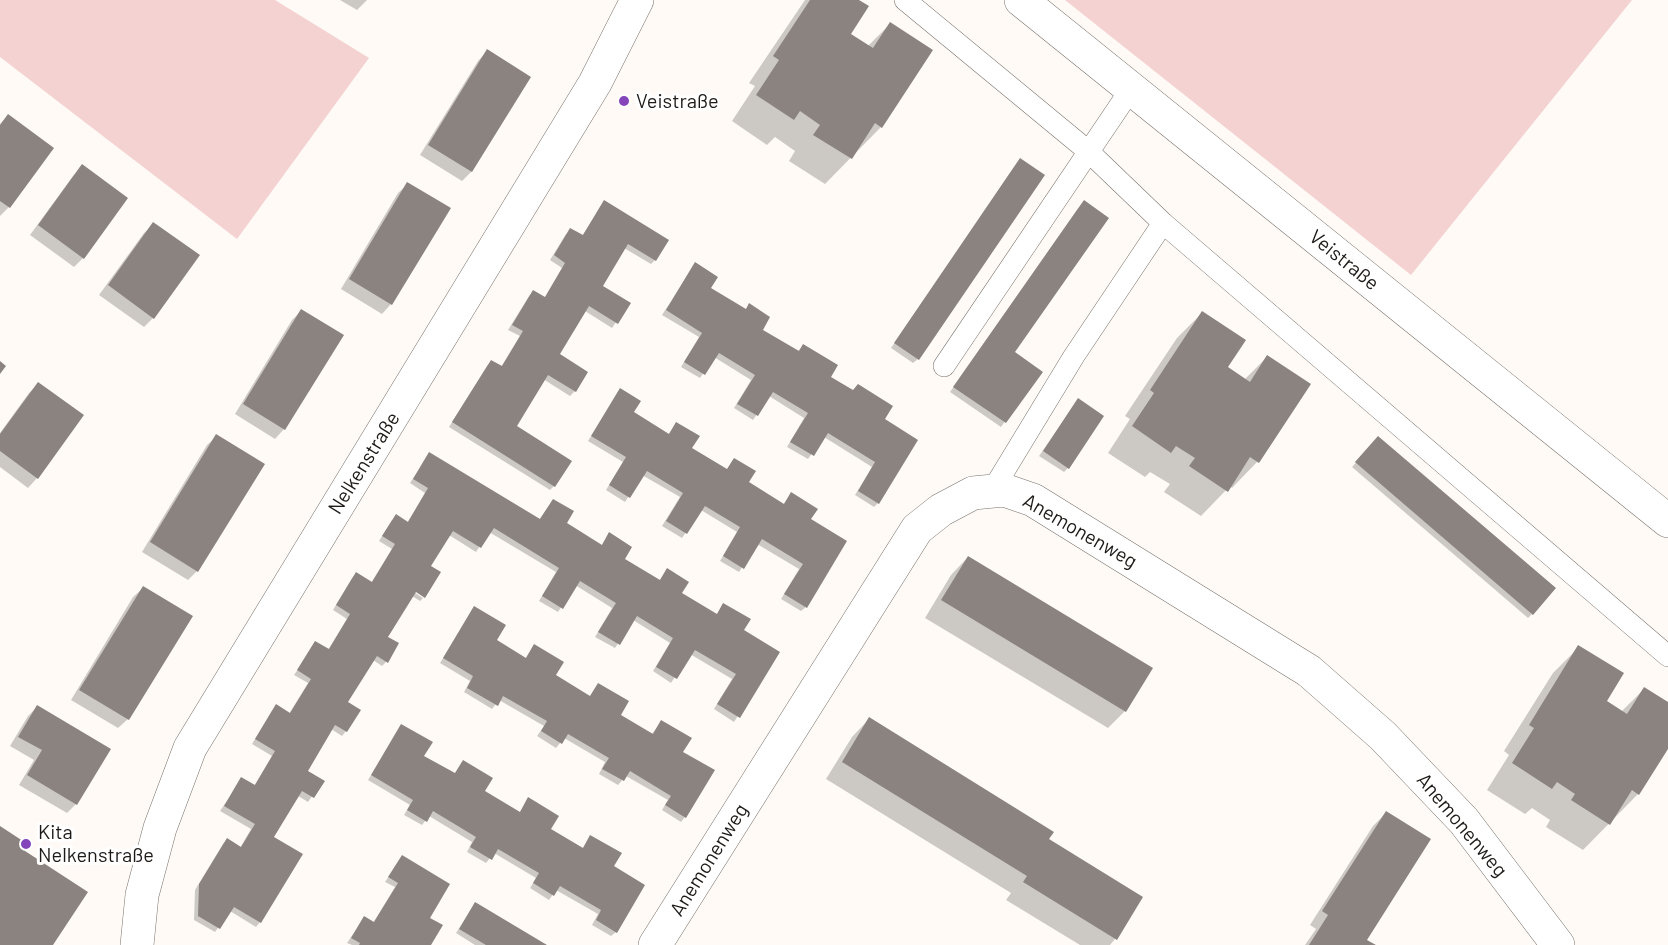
<!DOCTYPE html>
<html>
<head>
<meta charset="utf-8">
<style>
  body { margin:0 }
  canvas { display:block; background:#fffaf5 }
</style>
</head>
<body>
<canvas width="1668" height="945"></canvas>
<script>
const ctx = document.querySelector('canvas').getContext('2d');
ctx.lineJoin = 'round';
function fill(path, color) { ctx.fillStyle = color; ctx.fill(path, 'evenodd'); }
const shape = rows => new Path2D(rows.map(r => 'M' + r).join(''));
function strokePath(path, color, width, dash) { ctx.strokeStyle = color; ctx.lineWidth = width; ctx.lineCap = dash ? 'butt' : 'round'; ctx.setLineDash(dash || []); ctx.stroke(path); }
function drawText(font, color, halo, rows, align = 'center') {
  ctx.font = font + ' Barlow,sans-serif'; ctx.lineWidth = 6; ctx.setLineDash([]); ctx.textBaseline = 'middle'; ctx.strokeStyle = halo; ctx.fillStyle = color; for (const [text, x, y, turn = 0] of rows) {
    ctx.save(); ctx.translate(x, y); ctx.rotate((+turn || 0) * Math.PI / 180); ctx.textAlign = isNaN(turn) ? turn : align; if (halo) ctx.strokeText(text, 0, 0); ctx.fillText(text, 0, 0); ctx.restore();
  }
}
fill(shape([
  [0,0,275,0,369,58,237,239,0,57],
  [1065,0,1632,0,1411,275]
]), '#f5d2d2');
fill(shape([
  [340,0,367,0,357,10],
  [805,0,857,0,849,34,868,46,890,24,881,127,825,184,789,161,795,151,775,137,767,145,732,121,755,86,749,83],
  [487,51,529,77,471,172,462,181,420,155,478,61],
  [8,116,9,207,0,216,0,124],
  [1016,165,918,359,913,363,891,348],
  [82,166,83,258,74,267,30,235,73,176],
  [408,184,391,304,382,314,341,289,398,193],
  [604,202,655,260,651,264,624,248,601,286,629,303,612,328,585,311,558,354,586,372,575,391,570,396,543,379,514,426,554,486,550,490,449,427,487,366,491,362,501,367,520,336,508,330,529,296,533,292,544,299,562,268,550,260,566,234,582,236],
  [1079,207,1013,353,1041,372,1001,427,950,392],
  [154,224,153,318,144,327,99,295,144,233],
  [695,264,709,288,745,310,749,305,761,330,797,352,803,346,829,377,882,420,878,503,874,507,855,495,872,467,824,437,808,459,787,447,804,418,769,396,753,420,734,408,751,380,714,357,700,378,681,367,699,337,662,315],
  [301,311,342,335,284,429,275,439,235,414,292,320],
  [1203,312,1226,368,1244,380,1267,357,1257,462,1232,488,1230,486,1201,516,1164,492,1170,484,1150,472,1145,477,1108,453,1130,419,1125,416,1177,338],
  [38,384,37,478,28,488,0,467,0,433,29,393],
  [620,390,632,413,668,435,676,424,690,449,726,471,734,460,747,483,783,505,791,494,809,520,806,607,801,611,781,599,799,569,757,544,739,572,720,561,737,532,701,510,682,538,662,526,680,497,642,475,625,502,606,490,623,462,588,441],
  [1078,400,1068,468,1064,472,1039,456],
  [217,436,197,571,188,580,142,552,207,445],
  [1374,442,1532,614,1528,618,1352,467],
  [429,454,539,520,553,500,565,524,601,546,609,534,623,559,659,581,667,570,680,593,716,615,724,605,742,631,778,652,734,722,714,709,732,679,690,654,671,683,653,671,670,643,633,620,615,648,595,637,612,608,575,585,558,612,539,601,556,572,489,532,476,552,449,535,409,589,423,598,420,601,412,596,386,638,386,662,382,666,373,660,346,702,346,731,342,736,331,729,306,771,322,782,308,802,298,796,272,837,260,922,256,927,230,911,215,932,194,920,195,890,223,844,227,840,240,848,251,829,220,811,242,779,254,786,272,756,252,744,272,711,289,714,308,683,294,675,316,643,328,650,347,619,333,610,352,578,356,574,371,583,392,549,379,541,392,520,407,523,425,493,410,483],
  [968,557,1125,711,1108,728,925,618,951,575],
  [143,588,128,719,118,728,71,700,133,597],
  [474,608,495,641,525,659,534,646,554,676,651,735,661,722,681,752,685,817,681,822,662,810,668,800,626,776,618,785,599,774,605,762,564,738,556,748,537,736,544,726,499,700,492,709,464,692,470,681,440,663],
  [1579,647,1605,702,1621,712,1644,689,1668,704,1668,747,1638,794,1583,850,1546,827,1550,820,1532,808,1525,814,1487,790,1509,755,1504,751,1553,673],
  [37,707,76,804,67,813,19,785,34,760,10,746,28,716],
  [869,719,1047,840,1141,897,1115,939,1110,945,1080,945,1006,900,1011,893,826,779,852,737],
  [402,726,422,756,483,792,519,813,529,799,549,830,582,849,591,837,612,867,616,932,611,936,592,925,598,914,556,890,549,900,530,888,536,878,494,853,486,863,467,852,472,842,429,816,422,825,404,815,410,805,368,780],
  [1386,813,1365,941,1373,945,1305,945,1316,929,1310,925,1373,826],
  [402,857,428,918,430,945,352,945,347,943,364,918,373,923,395,887,385,882],
  [476,903,544,945,475,945,456,933]
]), '#0003');
fill(shape([
  [810,0,859,0,869,6,851,34,873,48,890,22,933,50,882,128,875,123,852,159,813,135,820,125,800,111,794,120,756,95,779,60,773,56],
  [487,49,531,77,472,172,428,145],
  [8,114,54,148,10,208,0,201,0,125],
  [1020,158,1045,175,919,360,894,343],
  [82,164,128,198,84,259,38,225],
  [407,182,451,208,392,305,349,279],
  [604,200,669,240,656,261,628,244,603,286,631,303,618,324,589,306,560,354,588,372,576,392,548,375,517,426,572,461,555,487,452,422,491,360,502,366,523,331,512,325,533,290,545,297,565,263,554,255,570,228,583,235],
  [1084,200,1109,218,1015,352,1043,372,1006,423,953,387],
  [153,222,200,255,154,319,108,285],
  [695,262,718,277,711,288,746,309,749,303,770,317,763,330,799,351,803,344,838,365,831,377,853,390,858,384,893,406,885,419,918,440,879,504,858,491,875,462,828,433,814,456,790,442,808,413,773,392,758,416,737,404,755,375,719,353,705,375,684,362,702,333,666,310],
  [301,309,344,335,285,430,243,404],
  [1202,311,1246,340,1228,367,1250,382,1267,355,1311,384,1259,463,1250,457,1228,492,1189,466,1195,458,1176,446,1171,453,1132,426,1154,393,1150,390],
  [0,361,6,366,0,374],
  [38,382,84,415,38,479,0,451,0,434],
  [620,388,641,401,634,412,669,434,676,422,700,436,692,448,727,469,734,458,756,471,749,482,784,504,791,492,818,509,811,519,847,541,807,608,784,594,803,564,762,539,744,569,723,556,740,527,705,506,687,534,666,521,683,493,647,471,630,498,609,485,626,457,591,436],
  [1078,398,1104,416,1069,469,1043,451],
  [216,434,265,464,198,572,150,542],
  [1378,436,1556,588,1533,615,1355,462],
  [429,452,540,519,553,499,574,511,567,523,602,545,609,532,632,547,625,559,660,580,667,568,689,582,682,593,717,614,723,603,751,619,744,630,780,652,740,718,717,704,736,674,695,650,677,679,656,667,673,638,637,616,620,645,598,632,616,603,580,581,563,609,542,596,559,568,494,528,481,548,453,531,431,566,441,572,425,598,416,592,388,637,399,643,388,663,377,656,348,702,361,710,347,732,335,725,308,771,325,781,314,798,302,791,274,837,303,854,261,923,234,907,220,929,198,916,199,884,227,838,241,847,255,824,224,806,241,777,255,785,275,751,255,739,276,704,290,713,311,679,297,670,315,641,329,649,350,614,336,605,356,572,372,582,395,544,382,536,396,514,408,522,428,488,413,479],
  [968,556,1153,668,1126,712,941,600],
  [143,586,193,616,129,720,79,690],
  [474,606,506,625,497,640,526,658,534,644,564,662,556,675,590,696,598,683,629,701,621,715,653,734,661,720,692,738,683,752,715,770,686,818,665,805,671,796,630,771,624,781,602,769,609,758,568,734,562,744,541,731,547,721,503,696,498,706,467,688,473,676,443,658],
  [1578,645,1624,673,1607,701,1627,714,1644,687,1668,702,1668,749,1639,795,1632,790,1610,825,1571,800,1575,794,1557,782,1552,789,1512,763,1534,728,1529,725],
  [37,705,111,749,77,805,27,775,42,750,18,737],
  [869,717,1054,832,1049,839,1143,897,1117,940,1023,882,1027,876,842,762],
  [401,724,433,742,424,756,455,773,463,760,493,778,485,791,520,812,528,797,559,816,551,829,583,848,590,835,622,853,614,866,645,885,617,933,596,920,601,910,560,886,554,896,533,883,539,873,498,849,492,860,470,847,476,837,433,811,427,822,407,810,413,800,371,775],
  [1386,811,1431,839,1367,940,1376,945,1309,945,1328,915,1322,911],
  [0,826,29,845,25,851,88,892,53,945,0,945],
  [402,855,450,884,430,918,443,925,431,945,359,945,360,943,351,938,364,916,374,922,398,883,388,877],
  [475,902,547,945,486,945,459,929]
]), '#8b8380');
const service = shape([
  [905,0,1088,151,1163,223,1668,656],
  [944,366,1131,89],
  [992,491,1074,356,1163,223]
]);
const minor = shape([
  [1021,0,1668,521],
  [137,945,142,895,160,828,190,748,595,83,637,0],
  [655,945,917,529,941,510,973,493,1004,490,1033,500,1309,671,1383,736,1464,821,1558,945]
]);
strokePath(service, '#79736e', 22);
strokePath(minor, '#79736e', 34);
strokePath(service, '#fff', 21);
strokePath(minor, '#fff', 33);
for (const [x, y, r, color] of [
  [624,101,6,"#8445ba"],
  [26,844,6,"#8445ba"]
]) { const dot = new Path2D(); dot.arc(x, y, r, 0, 2 * Math.PI); ctx.fillStyle = color; ctx.fill(dot); strokePath(dot, '#fff', 2); }
drawText('20px', '#1d1a18', '#fff', [
  ["Veistraße",636,101],
  ["Kita",38,832],
  ["Nelkenstraße",38,855]
], 'left');
drawText('20px', '#1d1a18', '#fff', [
  ["Veistraße",1344,260,39],
  ["Nelkenstraße",364,463,-58],
  ["Anemonenweg",1080,531,30],
  ["Anemonenweg",1462,825,50],
  ["Anemonenweg",709,860,-58]
]);
</script>
</body>
</html>
